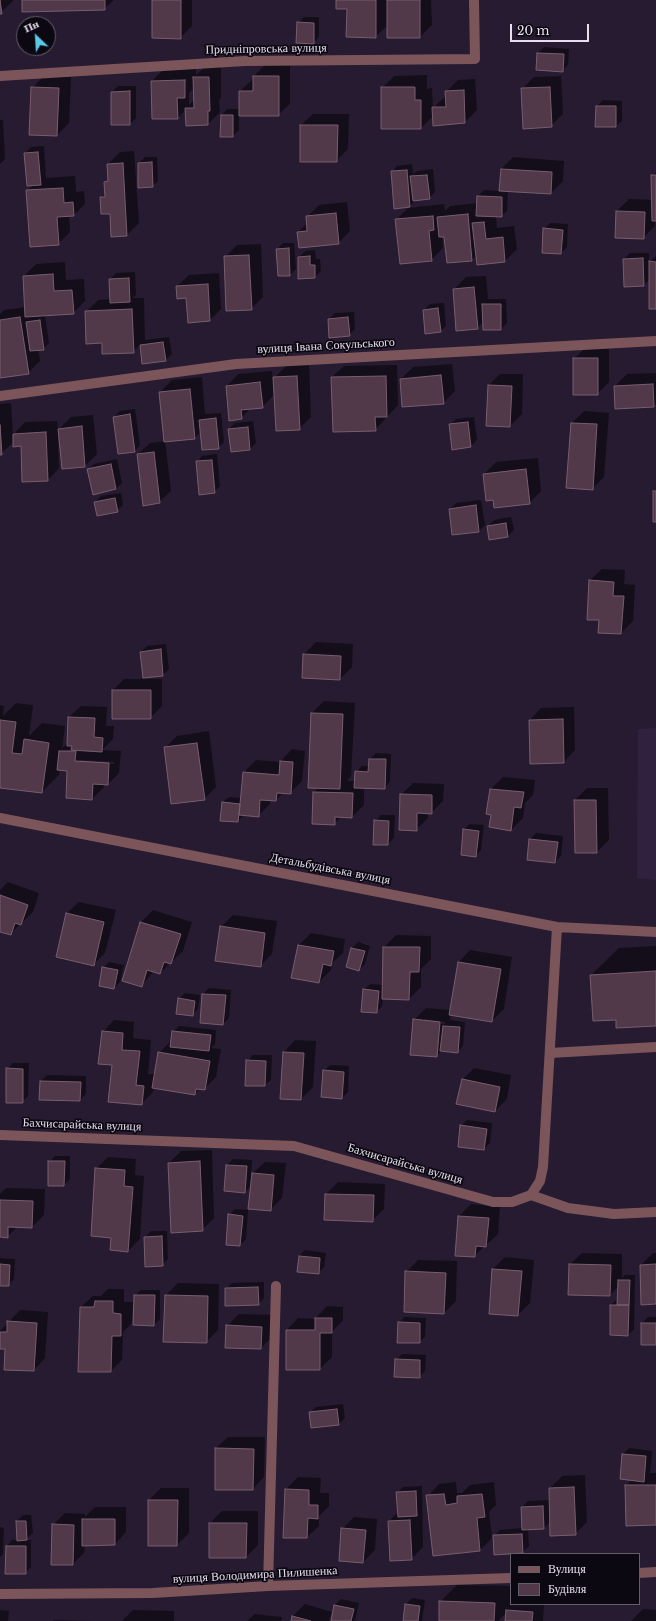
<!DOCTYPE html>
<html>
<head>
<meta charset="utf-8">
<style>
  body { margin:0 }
  #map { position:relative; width:656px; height:1621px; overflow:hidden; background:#261b31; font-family:"Libre Baskerville",serif }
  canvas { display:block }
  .legend { position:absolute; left:510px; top:1553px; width:130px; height:52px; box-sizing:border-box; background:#0c0811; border:1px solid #635e69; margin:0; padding:5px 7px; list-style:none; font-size:12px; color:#e6dfee }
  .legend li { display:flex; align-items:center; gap:8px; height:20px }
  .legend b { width:20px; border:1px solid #635e69 }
  .north { position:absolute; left:16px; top:16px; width:40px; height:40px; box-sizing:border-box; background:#0c0811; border:1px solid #635e69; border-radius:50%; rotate:335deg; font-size:11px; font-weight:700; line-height:16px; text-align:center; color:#e6dfee }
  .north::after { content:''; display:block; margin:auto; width:14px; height:18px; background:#5bc8e6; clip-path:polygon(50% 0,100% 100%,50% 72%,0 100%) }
  .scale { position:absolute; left:510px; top:24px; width:79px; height:18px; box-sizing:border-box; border:2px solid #e6dfee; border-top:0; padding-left:5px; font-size:12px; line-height:14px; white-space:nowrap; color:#e6dfee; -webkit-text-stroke:3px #0c0811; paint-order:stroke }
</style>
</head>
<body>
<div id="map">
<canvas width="656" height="1621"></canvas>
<ul class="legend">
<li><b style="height:5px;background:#7c555b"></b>Вулиця</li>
<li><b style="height:11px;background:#523949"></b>Будівля</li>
</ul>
<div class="north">Пн</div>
<div class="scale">20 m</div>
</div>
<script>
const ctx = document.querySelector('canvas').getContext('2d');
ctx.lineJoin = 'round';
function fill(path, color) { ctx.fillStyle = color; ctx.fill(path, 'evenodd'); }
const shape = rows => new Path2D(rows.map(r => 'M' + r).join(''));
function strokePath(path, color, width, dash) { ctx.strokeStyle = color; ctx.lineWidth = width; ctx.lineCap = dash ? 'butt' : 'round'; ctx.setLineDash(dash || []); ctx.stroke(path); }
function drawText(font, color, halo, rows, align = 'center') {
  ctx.font = font + ' "Libre Baskerville",serif'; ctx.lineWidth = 3.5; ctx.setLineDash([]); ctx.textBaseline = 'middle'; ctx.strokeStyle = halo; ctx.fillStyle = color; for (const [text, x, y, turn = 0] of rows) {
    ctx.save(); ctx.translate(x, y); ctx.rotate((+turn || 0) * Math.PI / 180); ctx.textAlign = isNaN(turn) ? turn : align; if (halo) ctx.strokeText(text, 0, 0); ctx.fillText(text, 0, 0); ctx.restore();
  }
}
fill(shape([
  [656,728,656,880,637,878,638,729]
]), '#30223e');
fill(shape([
  [0,0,13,0,13,1,0,13],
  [23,0,114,0,104,9],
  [153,0,192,0,192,26,180,38],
  [337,0,431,0,432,25,420,37,388,25,375,37,348,8],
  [304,17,319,17,319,37,313,43,298,23],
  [544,47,569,49,568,65,562,71,538,53],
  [266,64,290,64,290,104,278,115,239,115,239,130,233,136,222,115,227,109,240,109,240,91,252,80,254,80,254,76],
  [221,65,221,98,219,100,220,112,208,124,186,109,178,118,152,81,164,69,196,69,196,75,206,66],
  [194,88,194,100,189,105,189,93],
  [427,75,427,89,432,88,433,108,446,96,446,92,458,80,475,79,477,110,465,122,433,124,433,116,421,128,382,88,394,76],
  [44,76,71,77,69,123,57,135,32,88],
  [561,76,563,114,551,126,522,89,534,77],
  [118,86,136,86,136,118,130,124,112,124,112,92],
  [603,100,622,101,622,121,616,126,597,106],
  [313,114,349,114,348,149,336,161,301,125],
  [0,120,3,120,5,159,0,164],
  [44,146,46,178,75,176,76,192,84,191,85,204,73,216,69,216,70,232,58,244,27,191,33,185,25,153,31,147],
  [134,151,139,223,127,235,112,236,111,213,101,198,106,193,105,182,109,179,108,164,120,152],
  [145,157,157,157,158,181,152,186,139,163],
  [513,157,564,161,563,181,551,193,508,190,507,211,501,216,496,216,497,228,514,226,517,249,505,261,477,255,472,260,445,235,442,236,443,248,431,260,396,220,408,208,444,204,445,211,450,206,478,203,478,196,484,190,500,191,501,169],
  [412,164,413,174,417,171,433,169,435,192,429,198,416,200,410,206,392,172,397,166],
  [656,172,655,226,643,238,617,211,629,199,653,200,652,176],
  [347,202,350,231,338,243,298,232,307,223,307,217,319,205],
  [550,223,568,224,567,247,561,253,544,229],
  [283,243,294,243,296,269,290,275,277,249],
  [261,244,263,297,251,309,225,257,237,245],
  [315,250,316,259,320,259,321,271,315,277,299,257,305,251],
  [630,253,649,253,649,263,656,256,656,308,650,279,644,285,624,259],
  [65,262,66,280,84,279,85,301,73,313,45,315,49,343,43,349,38,349,40,361,28,373,0,371,0,314,4,310,26,307,24,276,36,264],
  [135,272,136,295,132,298,144,298,145,340,169,337,172,354,166,360,143,363,140,345,133,352,103,342,86,312,98,300,111,299,110,279,116,273],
  [219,273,221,309,209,321,177,286,189,275],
  [486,276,488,299,506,299,507,323,501,329,483,322,478,328,454,289,466,277],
  [444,303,446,326,440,331,424,310,430,304],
  [354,312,355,329,349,335,329,319,335,313],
  [586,347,609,347,609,382,597,394,574,359],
  [452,364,455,391,443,403,401,379,413,367],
  [309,365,311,417,299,429,275,394,262,407,251,408,241,418,227,386,238,374,272,371,273,384,275,384,274,378,286,366],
  [397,365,398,405,375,430,332,377,344,366],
  [656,373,656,404,653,406,616,408,615,386,627,374],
  [500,374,523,374,522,414,510,426,489,385],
  [202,377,205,414,221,413,224,442,218,448,201,431,195,438,160,392,172,380],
  [11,403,13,435,25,422,57,421,58,430,71,417,93,415,97,454,85,466,58,437,59,468,48,480,22,445,14,442,0,454,0,404],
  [135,409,140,445,135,451,114,417,120,411],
  [584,411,609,413,604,477,592,489,568,488,572,423],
  [474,417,477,440,471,446,450,425,456,419],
  [253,421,256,443,250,449,229,429,235,423],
  [165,441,171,491,159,502,138,454,150,443],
  [217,454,220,486,214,492,197,462,202,456],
  [538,458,541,491,529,503,494,498,484,474,496,462],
  [117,459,122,483,116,489,94,494,88,470,94,464],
  [121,493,123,505,117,511,95,502,101,496],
  [481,500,485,525,479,531,450,509,456,503],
  [511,517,514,530,508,536,488,526,494,520],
  [602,569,625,570,624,584,635,585,633,621,621,633,600,619,590,580],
  [316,642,353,644,352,667,340,679,303,677,304,654],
  [166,644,169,669,163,675,144,677,145,679,162,679,162,706,150,718,112,691,124,679,144,679,141,652,147,646],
  [324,701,355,703,351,776,347,781,356,781,356,772,362,766,369,766,370,759,376,753,391,754,390,782,384,788,364,788,364,805,352,817,342,816,334,824,313,823,314,792,319,787,309,787,312,713],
  [16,703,33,705,29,736,42,723,65,726,62,748,68,743,69,717,81,706,107,707,106,726,114,726,113,739,102,750,121,751,119,773,108,784,104,784,104,787,92,799,69,770,60,769,59,775,42,792,0,787,0,705,4,706,3,716],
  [79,760,114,762,114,764,79,762],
  [574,707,575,750,564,762,530,720,541,708],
  [209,731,216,787,204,799,165,748,177,736],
  [292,749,305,751,302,781,290,793,284,792,276,800,270,800,270,804,258,816,244,815,238,821,223,802,229,797,242,798,244,772,256,760,280,762],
  [503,777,535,780,533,795,525,803,523,818,511,830,492,814,491,789],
  [413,783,444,784,443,801,431,813,428,813,428,818,416,830,401,795],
  [587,788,608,788,609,840,597,852,575,800],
  [381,815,395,815,394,838,388,844,375,821],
  [470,824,484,825,481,850,476,856,464,829],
  [536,833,563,836,561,856,555,862,528,859,530,839],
  [8,882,39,893,33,912,10,934,0,931,0,890],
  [79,902,116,910,105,953,93,965,67,913],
  [153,910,192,922,183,951,160,973,154,971,141,986,124,980,141,922],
  [233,915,277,921,272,954,260,966,221,927],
  [311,933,345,939,343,953,332,963,331,970,319,982,293,978,299,945],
  [396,935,431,936,431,959,421,969,421,987,409,999,383,998,382,1006,377,1012,364,990,370,984,383,985,384,947],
  [358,942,370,946,365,964,359,970,352,948],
  [656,946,656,1025,617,1019,591,975,619,948],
  [470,950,512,957,504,1009,492,1021,451,1015,450,1020,465,1022,463,1046,457,1052,442,1051,436,1056,414,1020,426,1008,451,1010,459,962],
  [424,1019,445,1022,445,1024,424,1021],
  [109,962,124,965,120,982,114,988,103,968],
  [209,988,231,990,229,1018,223,1024,203,994],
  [185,993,200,995,198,1009,192,1015,179,999],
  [114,1020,134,1022,133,1038,151,1040,148,1074,155,1074,159,1053,171,1041,173,1032,179,1026,216,1030,215,1044,211,1048,221,1049,216,1077,204,1089,200,1089,195,1094,154,1087,153,1092,141,1104,113,1065,103,1032],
  [295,1040,316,1041,313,1087,301,1099,281,1098,284,1052],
  [253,1055,272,1055,271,1080,265,1085,247,1061],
  [13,1063,29,1063,28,1096,22,1102,7,1069],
  [330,1065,349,1066,348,1092,342,1098,324,1071],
  [474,1068,511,1075,507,1099,495,1111,462,1080],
  [47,1075,86,1076,86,1094,80,1100,41,1081],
  [467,1120,492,1123,490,1143,484,1149,461,1126],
  [212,1150,214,1218,202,1230,169,1163,181,1151],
  [55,1156,70,1156,70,1179,64,1185,49,1162],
  [108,1157,136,1159,135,1175,144,1176,140,1239,128,1251,112,1237,96,1169],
  [233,1159,252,1160,251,1175,265,1162,286,1163,282,1198,270,1210,252,1185,245,1192,225,1190,227,1165],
  [338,1182,385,1184,384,1209,372,1221,326,1194],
  [6,1188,45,1189,44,1215,32,1227,18,1226,7,1237,0,1236,0,1194],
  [471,1204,500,1207,498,1234,474,1256,459,1216],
  [235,1209,248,1210,246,1239,240,1245,227,1244,229,1215],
  [151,1231,167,1231,168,1259,162,1265,145,1237],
  [305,1250,326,1253,324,1267,318,1273,299,1256],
  [582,1253,622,1254,622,1278,625,1275,635,1275,634,1329,628,1335,611,1334,611,1305,617,1299,619,1286,610,1295,570,1264],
  [653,1253,656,1253,656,1303,641,1265],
  [505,1257,534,1260,530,1303,518,1315,493,1269],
  [0,1258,15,1259,14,1279,8,1285,0,1285],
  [418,1260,457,1261,456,1301,444,1313,406,1272],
  [264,1282,264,1298,259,1304,226,1289,232,1283],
  [178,1283,219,1284,218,1330,206,1342,166,1295],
  [108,1289,124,1289,124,1302,133,1302,132,1323,123,1332,122,1360,111,1371,81,1307,93,1296,101,1296],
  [141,1290,160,1290,160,1319,154,1325,135,1295],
  [327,1306,343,1307,343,1320,332,1332,332,1357,320,1369,287,1369,287,1330,298,1318,315,1319],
  [20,1310,48,1312,45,1358,34,1370,6,1348,0,1348,0,1331],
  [239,1314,274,1315,273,1336,261,1348,227,1326],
  [405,1317,426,1318,425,1337,419,1342,399,1322],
  [648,1317,656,1317,656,1344,642,1323],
  [402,1354,426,1355,425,1371,419,1377,396,1360],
  [343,1404,345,1418,339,1424,310,1413,316,1407],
  [228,1437,265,1437,264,1477,253,1489,216,1448],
  [629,1448,652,1451,650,1473,656,1473,656,1524,626,1486,632,1479,623,1454],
  [585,1475,587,1522,575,1534,551,1521,544,1528,528,1529,529,1546,523,1552,495,1554,494,1536,500,1530,523,1528,522,1507,528,1501,550,1500,550,1488,562,1476],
  [298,1477,321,1478,320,1493,329,1493,329,1506,319,1516,319,1526,307,1537,286,1489],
  [456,1482,457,1493,462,1493,470,1485,494,1482,496,1505,489,1512,492,1538,480,1550,428,1496,439,1484],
  [422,1486,423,1547,411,1559,389,1521,398,1512,397,1493,403,1487],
  [161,1488,189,1488,189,1533,177,1545,149,1500],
  [95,1507,126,1507,126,1532,115,1544,85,1545,84,1553,73,1564,53,1525,65,1513,85,1514,85,1517],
  [222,1511,258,1511,258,1545,246,1557,210,1523],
  [23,1515,31,1515,33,1533,25,1540,31,1540,31,1567,25,1573,7,1546,12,1540,18,1540,17,1521],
  [354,1517,377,1519,375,1550,363,1562,342,1529],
  [0,1527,4,1528,3,1554,0,1557],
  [457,1585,511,1586,511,1607,513,1604,544,1604,543,1621,506,1621,507,1612,498,1621,440,1621,440,1602],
  [412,1598,425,1600,422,1621,404,1621,406,1604],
  [341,1599,359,1603,355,1621,332,1621,335,1605],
  [305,1604,332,1612,329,1621,292,1621,293,1616],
  [643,1609,656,1610,656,1621,631,1621],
  [0,1610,9,1611,8,1621,0,1621],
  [133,1610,174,1611,174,1621,122,1621],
  [255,1614,282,1617,281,1621,247,1621],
  [54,1620,93,1621,53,1621]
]), '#0007');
const building = shape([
  [0,0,2,14,0,14,0,0],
  [22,0,105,0,105,10,22,12,22,0],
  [152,0,181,0,181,39,152,38,152,0],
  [336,0,376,0,376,38,346,37,347,9,336,9,336,0],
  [387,0,420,0,420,38,387,38,387,0],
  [297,22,314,23,314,44,296,43,297,22],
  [537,53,564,54,563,72,536,70,537,53],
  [253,76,279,76,279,116,239,116,239,91,253,91,253,76],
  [193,77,209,77,210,111,208,111,208,125,186,126,185,108,194,108,193,77],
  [185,80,185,98,177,98,178,119,152,119,151,81,185,80],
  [31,87,59,88,57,136,29,135,31,87],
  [381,87,415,87,415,100,421,100,421,129,381,129,381,87],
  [550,87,552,127,523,129,521,88,550,87],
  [464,90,465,123,433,126,432,107,446,107,445,91,464,90],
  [130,91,130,125,111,125,111,92,130,91],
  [596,106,616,106,616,127,595,127,596,106],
  [221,115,233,115,233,137,220,137,221,115],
  [300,125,338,125,337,162,300,162,300,125],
  [38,152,41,185,27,186,24,153,38,152],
  [152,162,153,187,138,188,138,163,152,162],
  [123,163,127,236,111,237,110,214,101,214,100,197,105,197,104,182,108,181,107,164,123,163],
  [501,169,552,172,551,194,499,191,501,169],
  [407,170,410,207,394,209,391,171,407,170],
  [427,175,430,199,413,201,410,176,427,175],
  [651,175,656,175,656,221,652,221,651,175],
  [63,188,64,203,73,202,74,216,57,217,59,245,30,247,26,190,63,188],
  [477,196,502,197,502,217,476,216,477,196],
  [616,211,645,212,644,239,615,238,616,211],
  [336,213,339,244,299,248,297,232,307,231,306,216,336,213],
  [468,214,472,261,447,263,444,237,439,237,437,217,468,214],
  [433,216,434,230,429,231,432,261,400,264,395,219,433,216],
  [484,222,486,239,503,237,505,262,477,265,472,223,484,222],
  [543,228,563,230,561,254,542,253,543,228],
  [289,248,290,276,278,276,276,249,289,248],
  [249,255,252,310,226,311,224,256,249,255],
  [310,256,310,265,315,265,315,278,298,279,298,257,310,256],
  [643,258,644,286,624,287,623,259,643,258],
  [649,261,656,262,656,309,649,309,649,261],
  [53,274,54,291,72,290,74,314,25,317,23,276,53,274],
  [129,278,130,302,110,303,109,279,129,278],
  [208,284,210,321,188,323,186,298,177,299,176,286,208,284],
  [474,287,478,329,456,331,453,289,474,287],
  [482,304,501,304,501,330,483,330,482,304],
  [438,308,441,332,425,334,423,310,438,308],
  [132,309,134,353,102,354,102,343,86,344,85,311,132,309],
  [20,317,29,374,0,378,0,320,20,317],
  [348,317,350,336,329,338,328,319,348,317],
  [40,320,44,350,30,351,26,322,40,320],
  [163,342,166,361,142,364,140,345,163,342],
  [573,358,598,358,598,395,573,395,573,358],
  [441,375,444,404,402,407,400,379,441,375],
  [297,376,300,430,276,431,273,377,297,376],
  [386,376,387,417,375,417,376,431,333,432,331,377,386,376],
  [260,382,263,408,241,410,242,419,229,421,226,386,260,382],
  [653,384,654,407,615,409,614,386,653,384],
  [488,385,512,386,510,427,486,426,488,385],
  [190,389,195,439,164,442,159,392,190,389],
  [130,414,135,452,118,454,113,417,130,414],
  [216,418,219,449,202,450,199,420,216,418],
  [468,422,471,447,452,450,449,424,468,422],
  [571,423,597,424,593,490,566,488,571,423],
  [0,425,2,455,0,455,0,425],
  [82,426,85,467,62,469,58,429,82,426],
  [248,427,250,450,231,452,228,429,248,427],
  [46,432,48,481,22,482,21,446,13,447,13,434,46,432],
  [154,452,160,503,143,506,137,454,154,452],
  [212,460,215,493,199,495,196,461,212,460],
  [111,464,116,489,93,495,87,469,111,464],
  [526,469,530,504,494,508,493,500,486,501,483,474,526,469],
  [653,491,656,491,656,522,653,522,653,491],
  [115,498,118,512,97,516,94,502,115,498],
  [476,505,479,532,452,535,449,509,476,505],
  [506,523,508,537,489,540,487,526,506,523],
  [589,580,614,582,613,596,624,596,621,634,598,633,599,620,587,620,589,580],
  [161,649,163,676,143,678,140,652,161,649],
  [303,654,341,656,340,680,302,678,303,654],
  [112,690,151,690,151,719,112,719,112,690],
  [311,713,343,714,340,789,308,788,311,713],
  [68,717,95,718,94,737,103,738,102,752,71,750,72,746,67,746,68,717],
  [563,719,564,763,530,764,529,720,563,719],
  [0,720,16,722,12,753,22,754,24,739,49,743,42,793,0,788,0,720],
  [197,743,205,800,171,804,164,747,197,743],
  [59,751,76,751,75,761,109,763,108,785,93,784,92,800,66,798,67,771,57,770,59,751],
  [369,759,386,759,385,789,354,788,355,771,368,772,369,759],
  [280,761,293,762,291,794,277,793,276,801,260,800,259,817,239,815,243,772,279,775,280,761],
  [490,789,524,792,521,808,514,807,511,831,489,827,491,815,486,814,490,789],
  [313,792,353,793,352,818,335,817,335,825,312,824,313,792],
  [400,794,432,795,432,814,417,813,417,831,399,830,400,794],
  [574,800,596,800,597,853,575,853,574,800],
  [222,802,240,804,238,822,220,821,222,802],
  [374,820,389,821,388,845,373,845,374,820],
  [463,829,479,831,476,857,461,855,463,829],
  [529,839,558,842,555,863,527,860,529,839],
  [0,895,28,905,21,925,15,923,11,935,0,932,0,895],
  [66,913,104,922,94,966,56,957,66,913],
  [140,922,181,934,171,964,164,962,160,974,147,970,142,987,122,981,140,922],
  [220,926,265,933,261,967,215,961,220,926],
  [298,945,334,951,331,966,323,964,319,983,291,978,298,945],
  [383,947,420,947,419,972,410,972,409,1000,382,999,383,947],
  [351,948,365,951,359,971,346,967,351,948],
  [458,962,501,969,492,1022,449,1015,458,962],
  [102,967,118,970,114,989,99,986,102,967],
  [656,971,656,1026,616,1028,616,1020,593,1021,590,975,656,971],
  [363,989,379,991,377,1013,361,1012,363,989],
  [202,994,226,995,223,1025,200,1023,202,994],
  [178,998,195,1001,193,1016,176,1014,178,998],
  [413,1019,440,1022,437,1057,410,1055,413,1019],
  [443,1026,460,1027,458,1053,440,1051,443,1026],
  [102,1031,123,1033,122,1050,140,1051,136,1085,144,1086,142,1105,108,1102,112,1065,98,1064,102,1031],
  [172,1031,211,1035,209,1051,170,1047,172,1031],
  [158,1052,210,1061,205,1090,196,1089,195,1095,152,1088,158,1052],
  [283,1052,304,1053,301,1100,280,1099,283,1052],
  [246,1060,266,1061,265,1086,245,1086,246,1060],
  [6,1068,23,1069,23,1103,6,1103,6,1068],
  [323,1070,344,1072,342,1099,321,1097,323,1070],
  [462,1079,500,1087,495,1112,456,1104,462,1079],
  [40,1081,81,1082,80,1101,39,1100,40,1081],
  [460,1125,487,1129,484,1150,458,1147,460,1125],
  [48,1161,65,1161,64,1186,48,1186,48,1161],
  [200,1161,203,1231,171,1233,168,1163,200,1161],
  [226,1165,247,1166,245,1193,224,1191,226,1165],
  [95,1168,125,1170,124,1186,133,1187,128,1252,110,1250,111,1238,91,1236,95,1168],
  [252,1173,274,1175,271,1211,248,1209,252,1173],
  [325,1194,374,1195,373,1222,324,1220,325,1194],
  [0,1200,33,1201,32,1228,8,1227,8,1238,0,1237,0,1200],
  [228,1214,243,1216,240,1246,226,1245,228,1214],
  [458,1216,489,1218,486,1247,476,1246,475,1257,455,1256,458,1216],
  [162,1236,163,1266,145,1267,144,1237,162,1236],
  [299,1256,320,1258,319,1274,297,1272,299,1256],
  [0,1264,10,1265,9,1286,0,1286,0,1264],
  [569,1264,611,1265,610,1296,568,1295,569,1264],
  [656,1264,656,1304,641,1305,640,1265,656,1264],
  [492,1269,522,1271,518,1316,489,1314,492,1269],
  [405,1271,446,1273,444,1314,404,1312,405,1271],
  [618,1280,630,1280,629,1305,617,1305,618,1280],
  [258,1287,259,1305,225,1306,225,1288,258,1287],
  [134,1295,155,1295,154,1326,133,1325,134,1295],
  [165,1295,208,1296,207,1343,163,1342,165,1295],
  [95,1301,113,1301,113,1313,121,1314,121,1336,112,1336,111,1372,78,1372,80,1307,94,1307,95,1301],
  [610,1305,629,1305,628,1336,610,1335,610,1305],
  [315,1318,332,1318,332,1333,320,1333,320,1370,286,1370,286,1330,315,1330,315,1318],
  [7,1321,37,1323,34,1371,4,1370,5,1349,0,1349,0,1332,7,1332,7,1321],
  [398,1322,420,1323,420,1343,397,1343,398,1322],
  [641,1323,656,1323,656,1345,641,1345,641,1323],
  [226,1325,262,1327,261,1349,225,1348,226,1325],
  [395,1359,420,1360,420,1378,394,1377,395,1359],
  [337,1409,339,1425,311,1428,309,1412,337,1409],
  [215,1448,254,1449,253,1490,215,1490,215,1448],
  [622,1454,646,1456,644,1482,620,1479,622,1454],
  [625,1485,656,1485,656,1525,626,1526,625,1485],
  [574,1487,576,1535,550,1536,549,1488,574,1487],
  [285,1489,309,1490,309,1505,318,1505,318,1519,308,1518,307,1538,283,1538,285,1489],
  [416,1491,417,1516,398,1517,396,1492,416,1491],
  [444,1494,446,1505,457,1503,457,1496,482,1494,485,1517,477,1518,480,1551,433,1556,426,1495,444,1494],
  [148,1500,178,1500,177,1546,148,1546,148,1500],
  [543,1506,544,1529,522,1530,521,1507,543,1506],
  [82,1519,115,1519,115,1545,82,1546,82,1519],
  [410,1520,412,1560,390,1561,388,1521,410,1520],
  [16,1521,26,1521,27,1540,17,1541,16,1521],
  [209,1523,247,1523,246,1558,209,1558,209,1523],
  [52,1524,74,1525,73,1565,51,1565,52,1524],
  [341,1528,366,1530,363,1563,339,1561,341,1528],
  [522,1534,523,1553,494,1555,493,1535,522,1534],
  [6,1546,26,1546,26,1574,5,1574,6,1546],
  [439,1601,495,1603,494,1621,439,1621,439,1601],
  [405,1604,420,1606,418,1621,403,1621,405,1604],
  [334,1605,354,1609,351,1621,331,1621,334,1605],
  [506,1610,533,1612,532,1621,505,1621,506,1610],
  [292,1616,311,1621,291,1621,292,1616]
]);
fill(building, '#523949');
strokePath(building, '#785d6e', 1);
strokePath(shape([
  [550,1053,656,1047],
  [531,1195,568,1208,614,1214,656,1212],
  [268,1586,276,1286]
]), '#7c555b', 10);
strokePath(shape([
  [0,76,245,61,475,59,474,0],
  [0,396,236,364,656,341],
  [0,818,557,927,656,932],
  [0,1135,294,1146,493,1202,512,1202,531,1195,540,1181,543,1167,557,927],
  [639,1573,656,1572],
  [0,1594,153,1593,268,1586,511,1578]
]), '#7c555b', 10);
drawText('12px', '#e6dfee', '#0c0811', [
  ["Придніпровська вулиця",266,49,-1],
  ["вулиця Івана Сокульського",326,346,-3],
  ["Детальбудівська вулиця",330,869,11],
  ["Бахчисарайська вулиця",82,1125,2],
  ["Бахчисарайська вулиця",405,1164,16],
  ["вулиця Володимира Пилишенка",255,1575,-3]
]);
</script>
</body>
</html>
